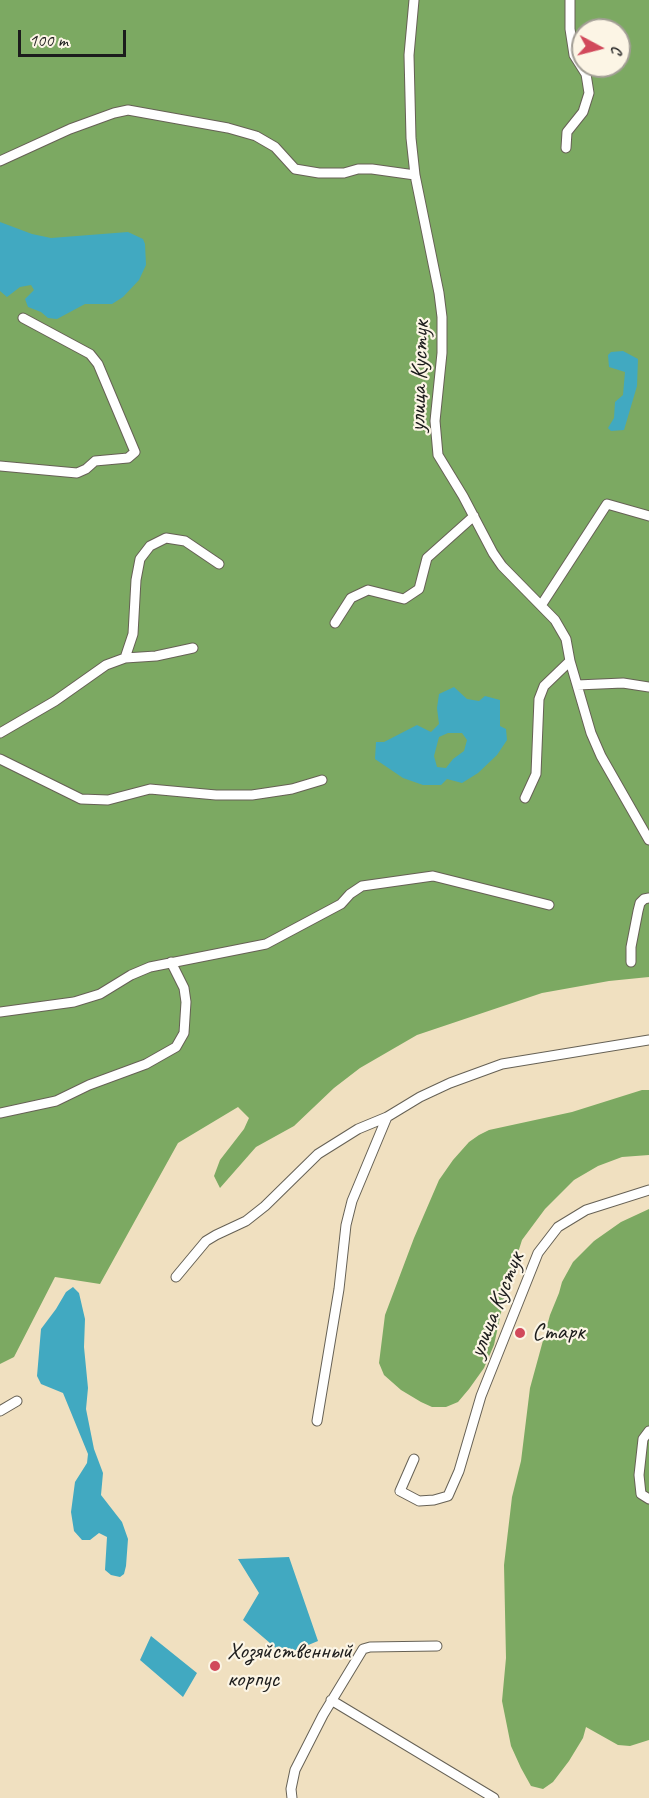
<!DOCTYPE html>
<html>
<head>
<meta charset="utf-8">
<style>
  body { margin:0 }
  #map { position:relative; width:649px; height:1798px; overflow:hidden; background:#f0e0c0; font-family:Caveat,sans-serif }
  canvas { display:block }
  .north { position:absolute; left:571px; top:18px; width:60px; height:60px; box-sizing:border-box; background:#fcf5e5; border:2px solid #a29e95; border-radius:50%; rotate:97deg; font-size:16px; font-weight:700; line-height:24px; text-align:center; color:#1c1c1c }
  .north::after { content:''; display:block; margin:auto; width:21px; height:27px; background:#d1495b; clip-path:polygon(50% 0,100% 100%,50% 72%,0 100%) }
  .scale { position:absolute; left:18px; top:30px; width:108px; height:27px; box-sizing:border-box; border:3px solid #1c1c1c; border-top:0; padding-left:8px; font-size:18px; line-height:21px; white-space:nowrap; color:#1c1c1c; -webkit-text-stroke:4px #fcf5e5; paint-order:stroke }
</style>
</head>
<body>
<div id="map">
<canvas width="649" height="1798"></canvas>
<div class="north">С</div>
<div class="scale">100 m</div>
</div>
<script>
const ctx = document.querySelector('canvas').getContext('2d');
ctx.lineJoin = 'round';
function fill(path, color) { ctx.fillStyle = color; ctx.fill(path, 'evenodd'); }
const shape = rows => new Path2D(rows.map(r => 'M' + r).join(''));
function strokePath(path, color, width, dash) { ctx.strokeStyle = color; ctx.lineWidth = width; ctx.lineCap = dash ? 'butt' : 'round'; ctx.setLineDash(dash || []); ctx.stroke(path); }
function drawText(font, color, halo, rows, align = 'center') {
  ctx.font = font + ' Caveat,sans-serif'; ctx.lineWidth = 4.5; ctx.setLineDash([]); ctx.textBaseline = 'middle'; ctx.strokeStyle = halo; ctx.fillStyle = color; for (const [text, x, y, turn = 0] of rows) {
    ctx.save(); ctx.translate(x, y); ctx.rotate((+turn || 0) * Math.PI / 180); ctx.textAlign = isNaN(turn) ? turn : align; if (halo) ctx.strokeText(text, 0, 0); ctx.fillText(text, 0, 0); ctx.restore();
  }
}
fill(shape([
  [0,0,649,0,649,977,609,981,542,993,417,1035,360,1068,334,1088,294,1126,256,1147,220,1188,214,1176,220,1160,244,1129,249,1118,238,1107,178,1143,100,1284,55,1277,14,1357,0,1364],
  [583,30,619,30,619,66,583,66],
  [642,1090,649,1090,649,1155,622,1157,598,1166,574,1180,545,1209,522,1240,506,1290,494,1345,484,1368,469,1389,458,1402,446,1407,432,1407,421,1402,401,1390,384,1375,379,1363,385,1315,414,1238,439,1180,453,1160,469,1142,479,1135,489,1130,572,1112],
  [649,1209,649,1740,630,1746,618,1745,586,1727,583,1738,569,1761,553,1782,543,1789,531,1786,521,1768,511,1746,502,1701,506,1658,504,1565,512,1497,521,1461,530,1388,550,1315,559,1293,562,1282,573,1262,594,1241,621,1222]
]), '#7ca962');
fill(shape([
  [0,222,32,234,51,238,128,232,143,239,145,244,146,265,139,280,123,297,112,304,85,304,57,319,48,318,41,312,28,307,25,299,34,290,31,285,20,287,7,297,0,291],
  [623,351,638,359,637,386,624,430,611,431,608,428,614,418,615,402,623,395,625,372,609,367,608,355,611,352],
  [454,687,467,699,479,701,485,696,500,700,500,726,506,729,507,740,497,755,478,773,462,783,447,779,441,785,423,785,403,778,375,759,376,742,384,742,417,725,431,732,439,724,437,708,439,694],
  [448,733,462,733,467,740,464,751,453,759,446,768,437,767,434,756,439,737],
  [73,1287,79,1293,85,1319,84,1347,88,1388,86,1409,94,1449,103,1473,101,1495,122,1522,128,1539,126,1566,124,1574,120,1577,111,1575,105,1570,107,1537,99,1533,90,1540,82,1540,74,1531,71,1512,75,1482,87,1463,88,1454,63,1393,41,1384,37,1376,41,1329,56,1309,66,1292],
  [289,1557,318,1641,284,1655,243,1620,259,1593,238,1559],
  [151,1636,197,1673,183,1697,140,1660]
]), '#41a9c1');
const minor = shape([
  [414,0,409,55,411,138,415,175,439,293,442,317,442,353,435,421,438,455,463,496,493,553,502,566,555,620,566,639,570,661,591,733,601,756,649,840],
  [566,148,567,132,583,112,589,93,586,74,574,55,570,29,570,0],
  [0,161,70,129,114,113,128,110,228,128,256,136,275,147,295,169,319,173,344,173,358,169,372,169,415,175],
  [0,466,77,473,86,469,95,461,128,458,135,452,98,364,90,354,23,318],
  [542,604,607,504,649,516],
  [335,623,351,598,368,590,404,599,419,589,427,558,474,516],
  [125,658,133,634,136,580,140,559,150,546,166,538,185,541,219,564],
  [577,685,623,683,649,687],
  [0,733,55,701,106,665,125,658,156,656,193,648],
  [0,759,81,799,108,800,150,789,216,795,252,795,292,789,322,780],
  [525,798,536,774,539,699,544,686,570,661],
  [631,962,631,947,638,911,640,903,644,899,649,898],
  [0,1012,74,1002,100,994,131,975,150,967,266,944,341,904,350,894,362,886,433,876,549,905],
  [0,1113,56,1101,89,1085,146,1064,176,1047,184,1033,186,1002,184,988,171,962],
  [176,1277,206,1241,216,1235,246,1221,265,1206,318,1154,358,1129,387,1117],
  [0,1411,17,1401],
  [317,1421,339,1289,346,1225,352,1201,387,1117,420,1097,450,1083,502,1064,649,1040],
  [649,1431,643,1439,639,1475,641,1494,649,1499],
  [414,1459,400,1491,419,1501,434,1500,448,1496,459,1471,481,1396,538,1253,558,1227,586,1210,649,1190],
  [331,1700,494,1798],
  [292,1798,291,1789,295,1770,323,1715,363,1649,370,1647,437,1646]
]);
strokePath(minor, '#666155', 11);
strokePath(minor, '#fff', 9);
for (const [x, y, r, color] of [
  [520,1333,6,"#d1495b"],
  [215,1666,6,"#d1495b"]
]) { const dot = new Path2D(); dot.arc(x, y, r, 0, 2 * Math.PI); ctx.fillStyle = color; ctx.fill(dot); strokePath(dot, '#fcf5e5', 2); }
drawText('24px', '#1c1c1c', '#fcf5e5', [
  ["улица Кустук",420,376,-88],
  ["улица Кустук",497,1305,-68]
]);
drawText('24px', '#1c1c1c', '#fcf5e5', [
  ["Старк",532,1333],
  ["Хозяйственный",227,1652],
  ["корпус",227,1680]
], 'left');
</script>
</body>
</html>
